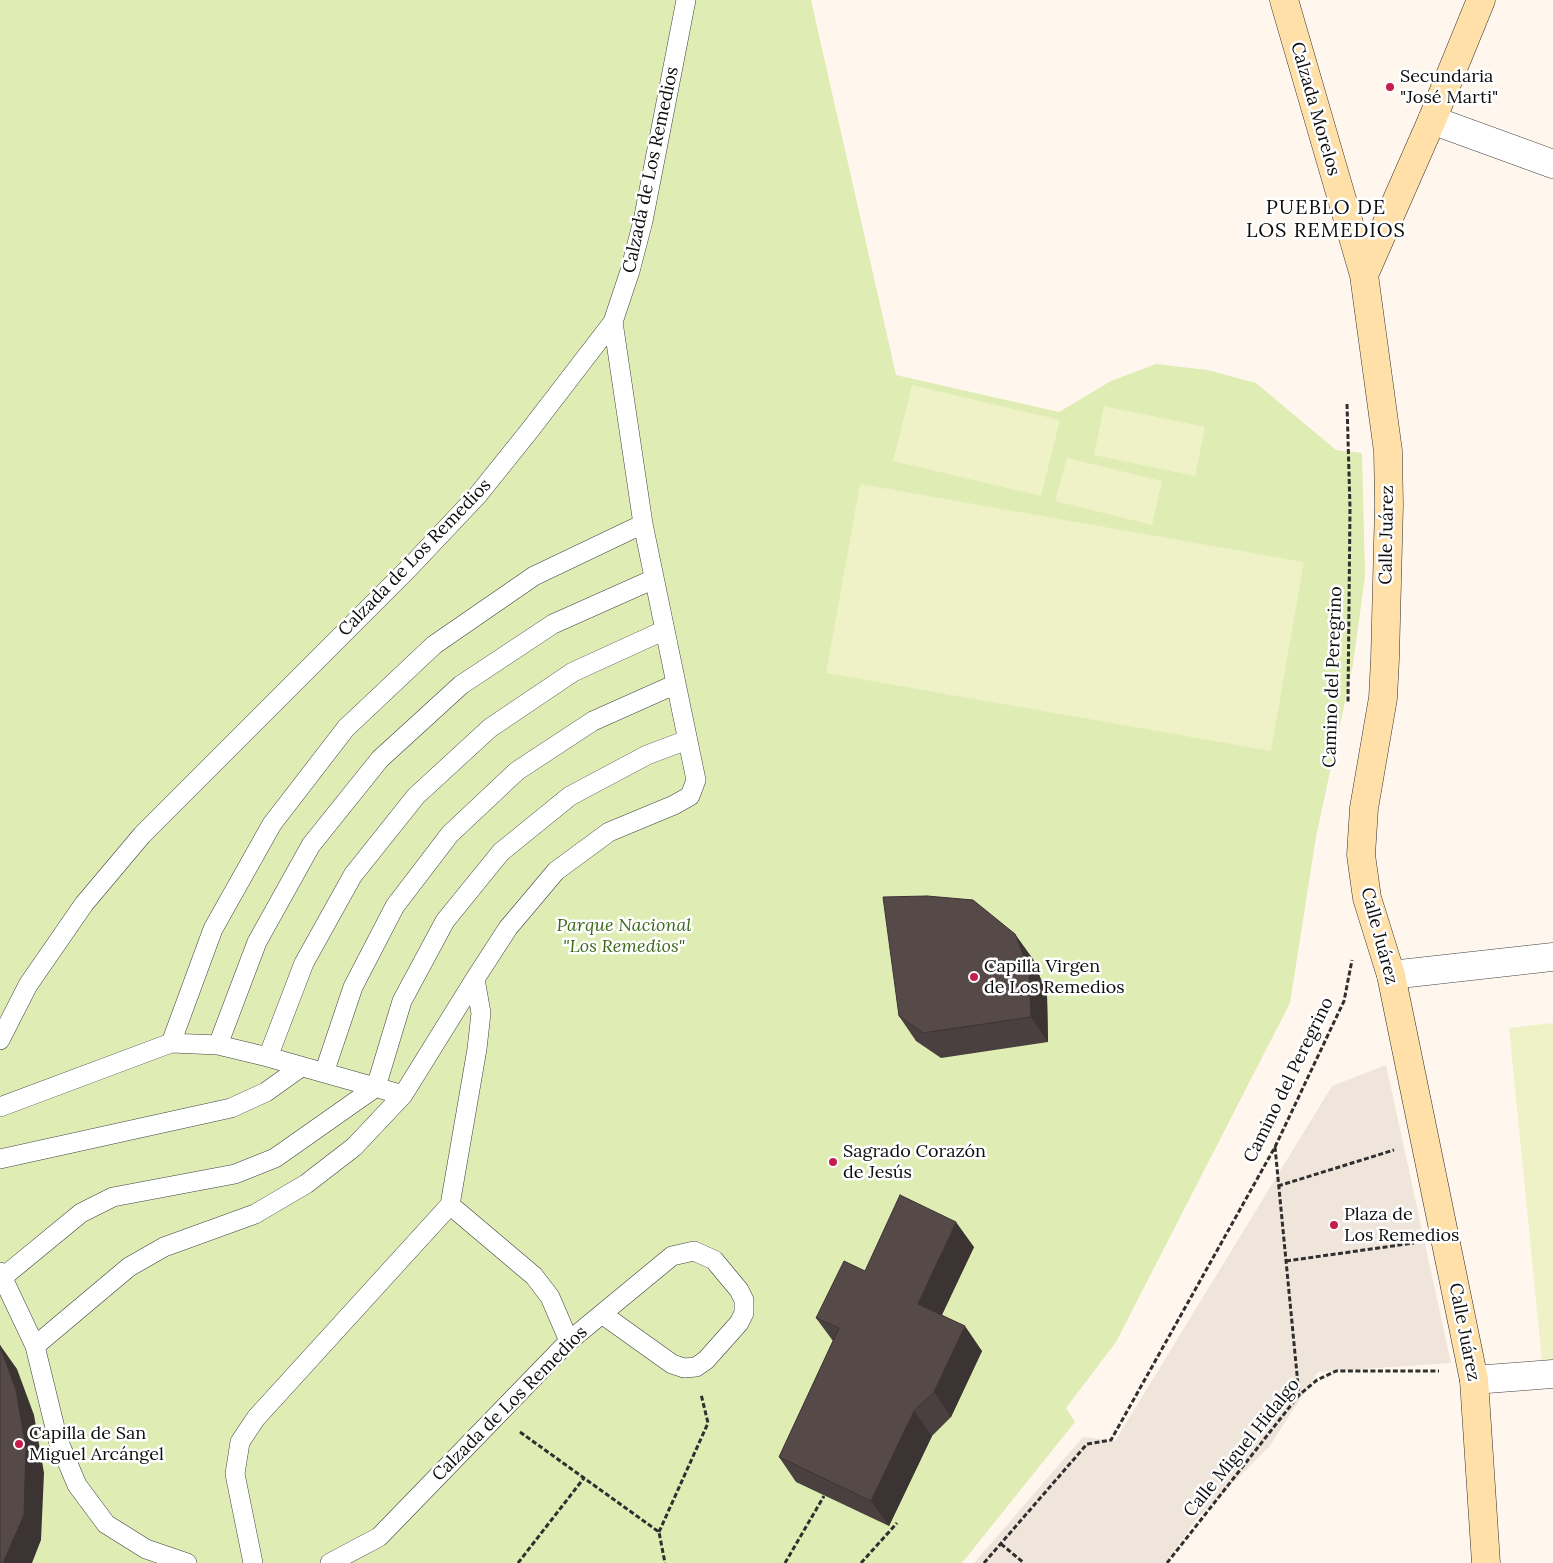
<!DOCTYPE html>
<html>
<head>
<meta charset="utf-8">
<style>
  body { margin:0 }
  canvas { display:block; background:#fff7ed }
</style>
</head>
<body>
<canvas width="1553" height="1563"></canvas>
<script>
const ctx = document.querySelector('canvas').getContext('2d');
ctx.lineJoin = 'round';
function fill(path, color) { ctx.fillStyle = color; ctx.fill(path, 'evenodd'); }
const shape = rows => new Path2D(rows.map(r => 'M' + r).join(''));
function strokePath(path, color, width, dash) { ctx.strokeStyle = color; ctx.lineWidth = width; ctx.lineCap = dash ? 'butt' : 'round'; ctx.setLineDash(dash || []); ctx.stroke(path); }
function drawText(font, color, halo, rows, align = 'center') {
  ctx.font = font + ' Lora,serif'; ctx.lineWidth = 5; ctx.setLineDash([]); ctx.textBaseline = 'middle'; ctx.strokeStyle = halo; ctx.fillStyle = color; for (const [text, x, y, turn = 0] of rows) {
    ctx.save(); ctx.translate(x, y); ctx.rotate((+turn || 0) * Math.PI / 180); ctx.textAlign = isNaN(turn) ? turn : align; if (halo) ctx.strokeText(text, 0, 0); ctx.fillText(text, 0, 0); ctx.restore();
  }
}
fill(shape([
  [0,0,811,0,896,375,1059,412,1111,381,1156,364,1207,370,1256,383,1336,450,1362,453,1365,576,1353,664,1316,837,1290,1003,1116,1342,1066,1408,1075,1422,962,1563,0,1563]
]), '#dfecb4');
fill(shape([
  [912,385,1060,420,1041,496,893,461],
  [1104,406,1205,427,1195,476,1094,455],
  [1067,458,1162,481,1152,525,1055,501],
  [860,484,1304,562,1271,751,826,673],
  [1553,1023,1553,1360,1542,1361,1509,1028]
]), '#eef2c6');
fill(shape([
  [1386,1065,1451,1363,1318,1372,1269,1447,1196,1520,1166,1563,974,1563,1083,1437,1115,1441,1332,1086]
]), '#efe5db');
const lane = shape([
  [475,979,481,1013,477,1049,450,1205,534,1276,550,1297,569,1341],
  [0,1040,28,985,84,904,142,835,408,569,477,496,530,430,613,322,630,271,643,221,686,0],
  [171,1043,213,929,272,824,346,728,434,645,534,576,643,524],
  [218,1045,257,942,311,845,380,759,461,685,553,624,654,579],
  [268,1057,304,963,353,875,416,796,490,728,573,672,665,630],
  [324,1073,353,987,395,906,450,834,517,771,593,721,676,684],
  [0,1107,171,1043,218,1045,268,1057,403,1095],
  [0,1159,231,1108,266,1092,301,1067],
  [0,1272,35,1346,58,1440,77,1485,106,1524,146,1549,187,1563],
  [2,1278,81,1213,113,1197,235,1174,275,1158,376,1087,402,1001,445,921,501,852,570,796,647,755,687,740],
  [35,1346,129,1267,164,1247,255,1214,306,1184,354,1147,403,1095,475,979,508,928,556,871,609,832,674,805,690,796,696,780,643,524,613,322],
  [253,1563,235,1474,240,1442,256,1418,450,1205],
  [330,1563,379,1537,569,1341,672,1256,694,1251,714,1260,739,1290,744,1300,744,1313,739,1323,706,1360,696,1367,684,1368,672,1364,602,1314]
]);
const street = shape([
  [1432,120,1553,164],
  [1391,975,1553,957],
  [1474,1380,1553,1374]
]);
const secondary = shape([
  [1284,0,1364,275,1388,451,1389,505,1385,659,1383,698,1364,808,1361,855,1367,898,1391,975,1474,1380,1486,1563],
  [1364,275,1432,120,1481,0]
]);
strokePath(lane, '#404040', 20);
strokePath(street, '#404040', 29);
strokePath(secondary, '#2f2f2f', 29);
strokePath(shape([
  [1347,404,1350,508,1348,703],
  [1275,1147,1299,1395],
  [1278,1186,1394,1150],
  [1286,1261,1414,1243],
  [520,1432,659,1532,665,1563],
  [659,1532,708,1423,701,1394],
  [1001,1544,1024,1563],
  [518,1563,584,1478],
  [785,1563,824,1496],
  [861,1563,897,1523],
  [984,1563,1087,1444,1111,1440,1275,1147,1344,1001,1352,960],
  [1167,1563,1299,1395,1317,1380,1336,1371,1439,1371]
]), '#2f2f2f', 3, [5, 2.5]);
strokePath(lane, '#fff', 19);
strokePath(street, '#fff', 28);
strokePath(secondary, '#ffe0a8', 28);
fill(shape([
  [1033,959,1047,995,1048,1042,941,1058,916,1041,899,1016],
  [974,1247,942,1315,982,1351,951,1417,932,1436,889,1526,796,1482,779,1457,833,1341,816,1318,865,1271]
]), '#4a403f');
fill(shape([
  [1015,934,1033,959,1047,995,1048,1042,1031,1017],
  [956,1222,974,1247,935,1329,918,1304],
  [965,1326,982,1351,951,1417,934,1392],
  [0,1345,17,1369,34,1415,44,1473,41,1540,32,1563,3,1563],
  [914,1411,932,1436,889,1526,871,1501]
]), '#3c3433');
const building = shape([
  [927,896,973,900,1015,934,1029,969,1031,1017,923,1033,899,1016,883,897,927,896],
  [900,1195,956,1222,918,1304,965,1326,934,1392,914,1411,871,1501,779,1457,839,1328,816,1318,844,1261,865,1271,900,1195],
  [0,1346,16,1390,26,1448,24,1515,3,1563,0,1563,0,1346]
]);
fill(building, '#564a49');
strokePath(building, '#3c3433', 1);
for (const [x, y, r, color] of [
  [1390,87,5,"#c51d4e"],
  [974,977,5,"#c51d4e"],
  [833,1162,5,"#c51d4e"],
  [1334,1225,5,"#c51d4e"],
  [19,1444,5,"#c51d4e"]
]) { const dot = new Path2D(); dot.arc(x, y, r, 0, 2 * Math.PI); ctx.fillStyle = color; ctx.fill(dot); strokePath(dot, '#fff', 2); }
drawText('18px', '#0d0d0d', '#fff', [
  ["Secundaria",1400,77],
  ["\"José Marti\"",1400,98],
  ["Capilla Virgen",984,967],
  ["de Los Remedios",984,988],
  ["Sagrado Corazón",843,1152],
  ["de Jesús",843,1173],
  ["Plaza de",1344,1215],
  ["Los Remedios",1344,1236],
  ["Capilla de San",29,1434],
  ["Miguel Arcángel",29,1455]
], 'left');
drawText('18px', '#0d0d0d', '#fff', [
  ["Calzada Morelos",1315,109,74],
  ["Calzada de Los Remedios",651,170,-78],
  ["Calle Juárez",1387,535,-89],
  ["Calzada de Los Remedios",415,558,-46],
  ["Camino del Peregrino",1333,677,-88],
  ["Calle Juárez",1379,936,75],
  ["Camino del Peregrino",1289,1080,-64],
  ["Calle Juárez",1464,1332,79],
  ["Calzada de Los Remedios",510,1404,-45],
  ["Calle Miguel Hidalgo",1242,1448,-51]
]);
drawText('italic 18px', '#3d681a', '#fff', [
  ["Parque Nacional",624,926],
  ["\"Los Remedios\"",624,947]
]);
ctx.letterSpacing = '1px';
drawText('20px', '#0d0d0d', '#fff', [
  ["PUEBLO DE",1326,208],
  ["LOS REMEDIOS",1326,231]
]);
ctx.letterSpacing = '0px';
</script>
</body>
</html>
